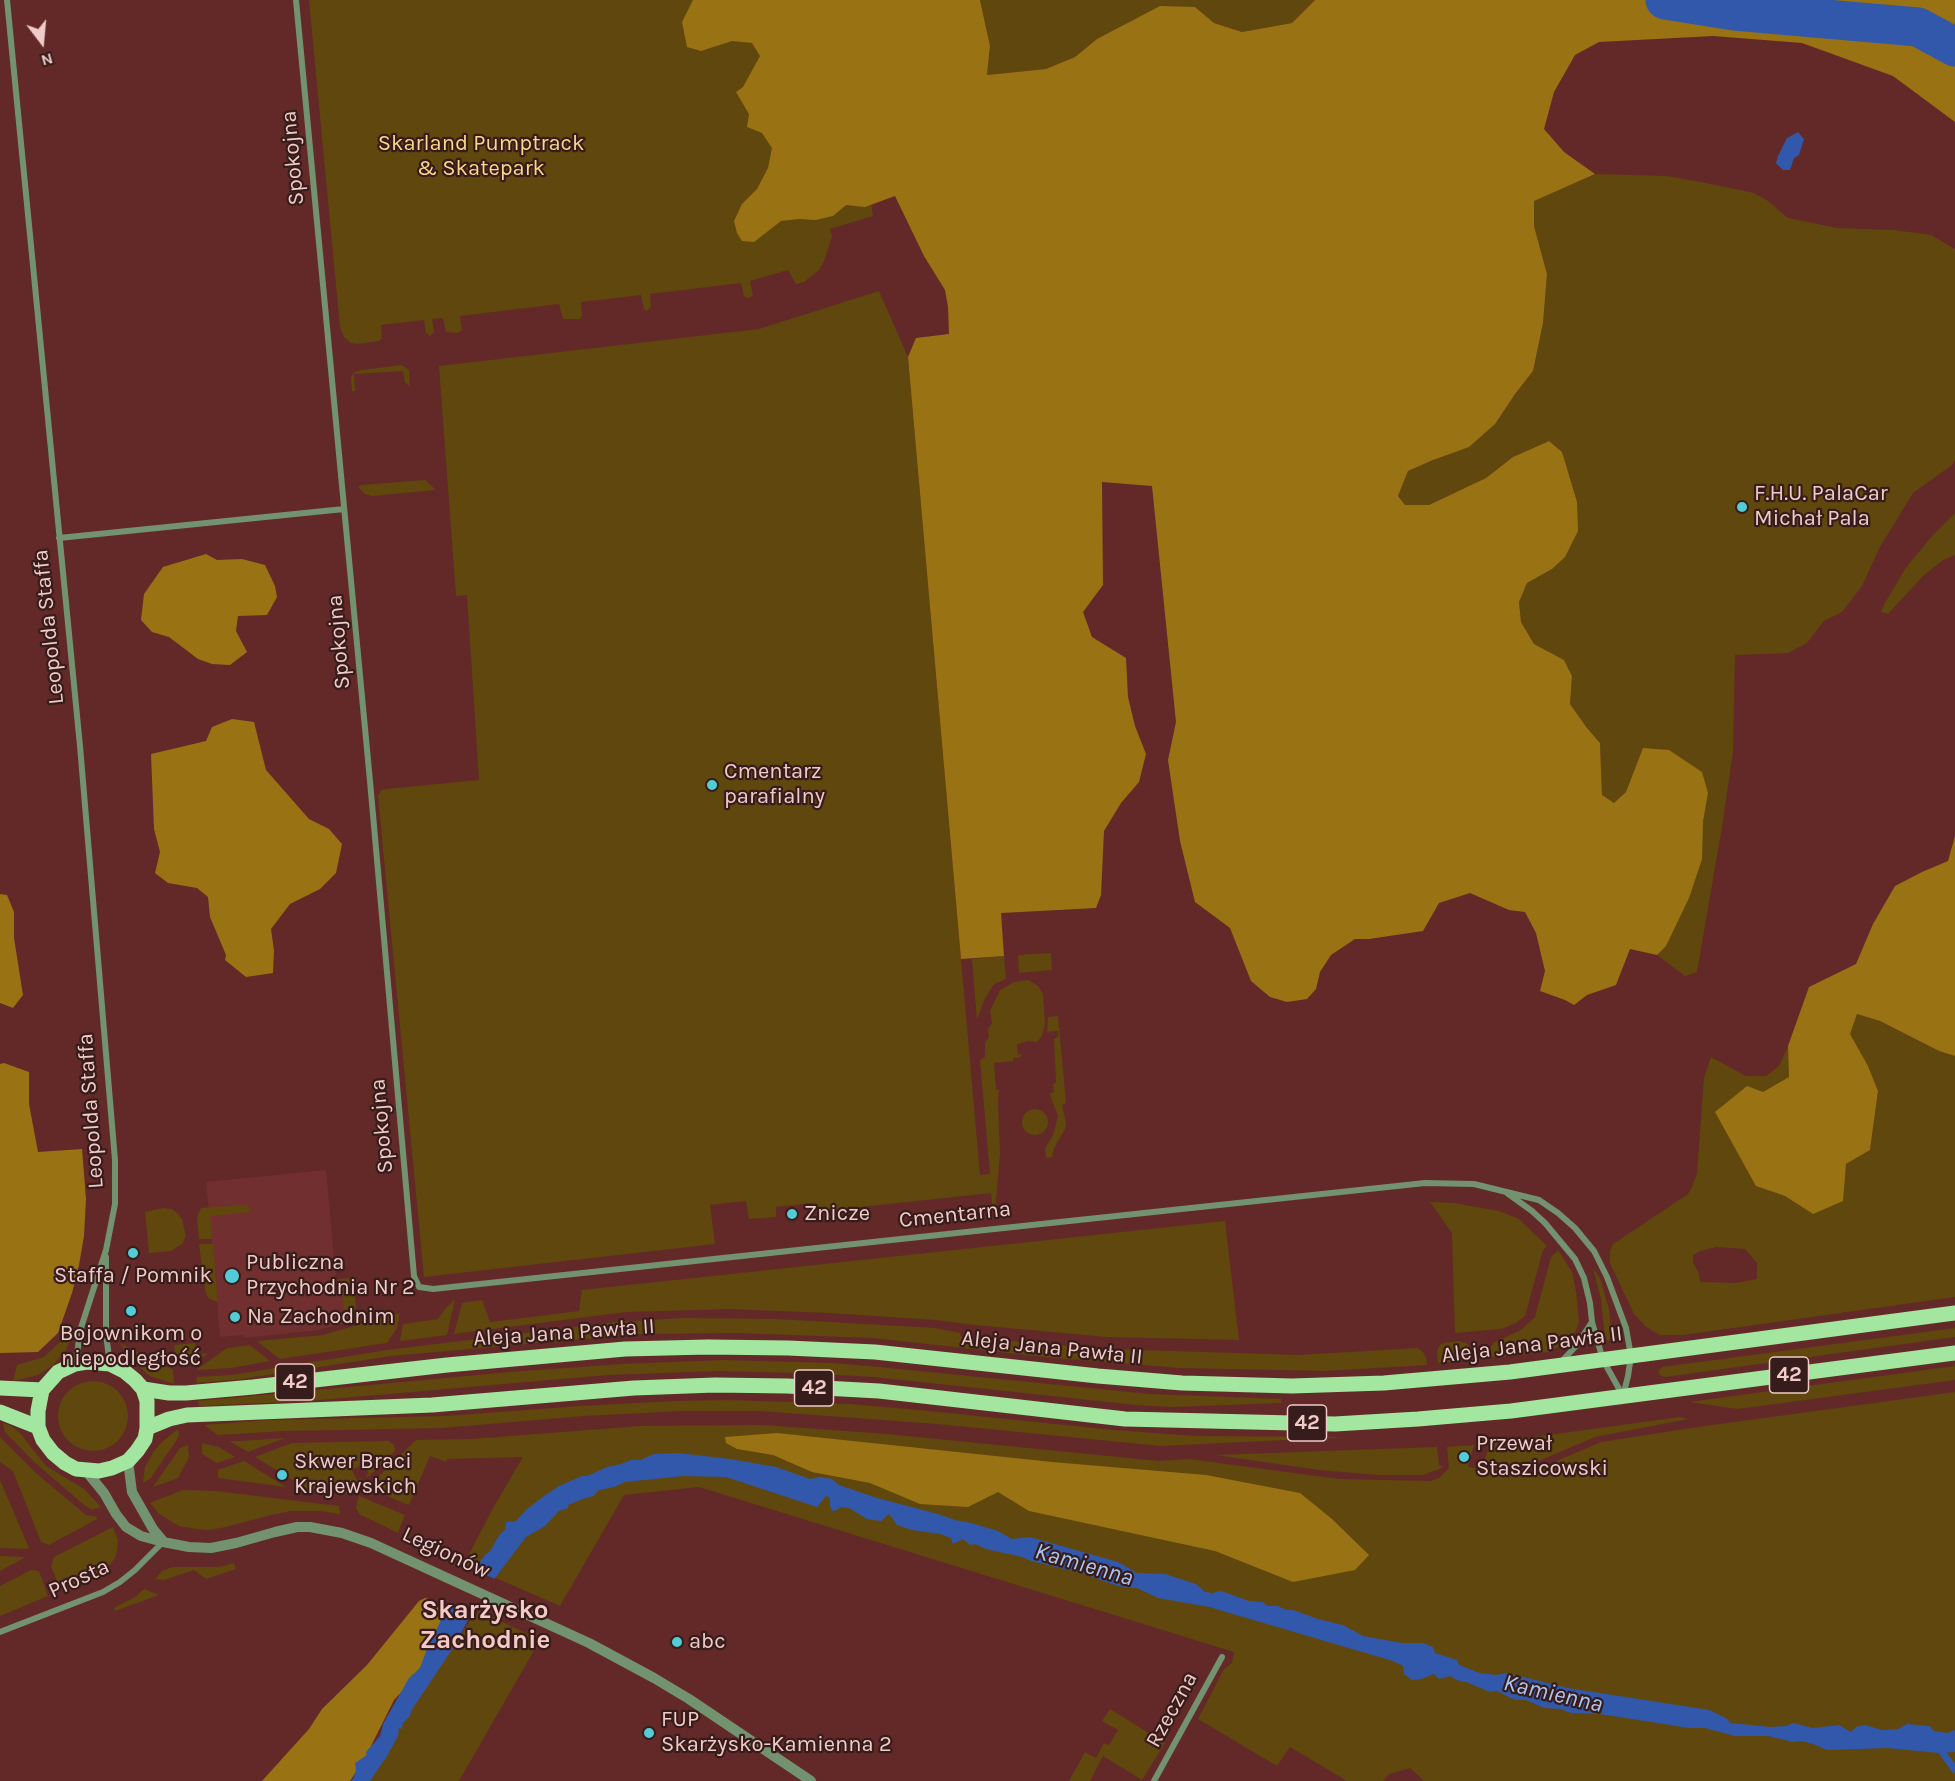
<!DOCTYPE html>
<html>
<head>
<meta charset="utf-8">
<style>
  body { margin:0 }
  #map { position:relative; width:1955px; height:1781px; overflow:hidden; background:#622928; font-family:Karla,sans-serif }
  canvas { display:block }
  .north { position:absolute; left:12px; top:12px; width:60px; height:60px; -webkit-text-stroke:4px #361c1a; paint-order:stroke; rotate:164deg; font-size:16px; font-weight:700; line-height:24px; text-align:center; color:#f0cbc8 }
  .north::after { content:''; display:block; margin:auto; width:21px; height:27px; background:#f0cbc8; clip-path:polygon(50% 0,100% 100%,50% 72%,0 100%) }
</style>
</head>
<body>
<div id="map">
<canvas width="1955" height="1781"></canvas>
<div class="north">N</div>
</div>
<script>
const ctx = document.querySelector('canvas').getContext('2d');
ctx.lineJoin = 'round';
function fill(path, color) { ctx.fillStyle = color; ctx.fill(path, 'evenodd'); }
const shape = rows => new Path2D(rows.map(r => 'M' + r).join(''));
function strokePath(path, color, width, dash) { ctx.strokeStyle = color; ctx.lineWidth = width; ctx.lineCap = dash ? 'butt' : 'round'; ctx.setLineDash(dash || []); ctx.stroke(path); }
function drawText(font, color, halo, rows, align = 'center') {
  ctx.font = font + ' Karla,sans-serif'; ctx.lineWidth = 4.5; ctx.setLineDash([]); ctx.textBaseline = 'middle'; ctx.strokeStyle = halo; ctx.fillStyle = color; for (const [text, x, y, turn = 0] of rows) {
    ctx.save(); ctx.translate(x, y); ctx.rotate((+turn || 0) * Math.PI / 180); ctx.textAlign = isNaN(turn) ? turn : align; if (halo) ctx.strokeText(text, 0, 0); ctx.fillText(text, 0, 0); ctx.restore();
  }
}
fill(shape([
  [326,1170,336,1279,353,1278,357,1320,318,1330,244,1338,243,1335,220,1337,217,1302,218,1302,206,1182]
]), '#71302f');
fill(shape([
  [309,0,780,0,871,203,873,216,830,229,832,237,824,261,819,270,804,282,796,284,788,270,750,281,753,296,747,298,744,296,741,283,650,294,651,307,647,311,644,309,641,295,581,302,582,316,580,319,563,319,559,304,460,316,462,330,458,333,446,332,443,318,432,319,434,332,430,336,426,333,424,320,381,325,382,338,379,341,357,344,351,343,344,337,340,327],
  [980,0,1315,0,1292,23,1242,32,1214,23,1195,7,1097,39,1075,57,1046,69,987,75,990,46],
  [1595,174,1667,176,1711,184,1754,193,1768,201,1788,218,1837,228,1894,230,1931,235,1955,249,1955,460,1952,465,1913,493,1880,547,1862,586,1842,612,1824,621,1807,643,1788,653,1735,655,1733,752,1722,827,1697,972,1685,976,1657,955,1666,946,1703,822,1708,793,1644,748,1626,792,1614,804,1602,795,1600,743,1587,728,1570,704,1572,676,1564,660,1534,644,1521,622,1519,602,1527,583,1552,569,1567,473,1562,452,1548,441,1513,457,1486,478,1429,505,1405,506,1398,496,1408,471,1433,460,1515,394,1533,371,1543,323,1547,274,1534,226,1533,201],
  [879,291,908,357,980,1175,990,1174,980,1060,985,1057,985,1043,989,1037,988,1029,992,1023,990,1011,1000,990,1014,982,1028,980,1038,986,1043,994,1045,1024,1042,1036,1037,1042,1028,1041,1017,1044,1018,1055,1021,1054,1021,1057,1013,1058,1013,1061,994,1063,996,1089,999,1090,998,1102,1000,1154,995,1212,993,1212,991,1193,814,1212,813,1203,776,1207,776,1217,749,1219,746,1201,726,1203,710,1205,715,1244,424,1277,378,796,381,790,386,789,479,780,467,595,456,596,439,366,759,329],
  [402,365,409,370,410,387,405,382,403,371,354,374,355,391,352,391,351,377,354,373,361,370],
  [425,480,436,490,373,496,365,494,358,487,361,485],
  [1955,513,1955,555,1943,560,1923,576,1888,614,1881,612,1886,601,1907,566,1933,535],
  [1051,953,1052,970,1019,973,1018,955],
  [1004,956,1006,979,994,984,985,998,977,1020,972,959],
  [1857,1014,1880,1021,1939,1051,1955,1056,1955,1297,1683,1335,1660,1335,1646,1327,1634,1314,1610,1263,1610,1251,1613,1244,1688,1194,1692,1187,1697,1173,1704,1078,1711,1057,1746,1076,1766,1076,1779,1066,1788,1046,1790,1077,1763,1092,1756,1186,1785,1196,1813,1214,1846,1164,1870,1150,1878,1091,1868,1066,1849,1034],
  [1716,1247,1745,1249,1757,1263,1757,1279,1736,1283,1700,1282,1699,1274,1693,1262,1693,1255,1700,1251],
  [1058,1016,1066,1103,1062,1105,1066,1123,1065,1129,1054,1148,1052,1157,1046,1158,1045,1149,1053,1135,1058,1116,1050,1095,1050,1093,1054,1093,1053,1085,1056,1082,1054,1039,1058,1036,1058,1031,1047,1032,1048,1017],
  '1022 1122a13 13 0 1 1 26 0a13 13 0 1 1-26 0Z',
  [1430,1202,1454,1203,1499,1211,1519,1219,1547,1246,1543,1250,1525,1316,1516,1323,1501,1329,1455,1333,1452,1233],
  [244,1205,249,1207,251,1212,210,1216,212,1239,199,1239,197,1217,201,1208],
  [163,1208,172,1209,178,1214,182,1219,186,1236,182,1244,171,1251,149,1253,145,1212],
  [1225,1221,1239,1340,1107,1337,975,1325,936,1320,830,1313,729,1309,626,1312,454,1334,462,1303,482,1300,490,1322,579,1311,582,1290],
  [199,1244,213,1244,218,1302,208,1298,205,1290],
  [1558,1250,1572,1272,1576,1291,1579,1321,1576,1331,1558,1347,1548,1352,1487,1358,1488,1350,1495,1342,1521,1330,1535,1317,1551,1257],
  [1593,1268,1600,1278,1609,1309,1612,1338,1608,1341,1605,1338,1601,1299],
  [353,1278,357,1320,345,1323,341,1279],
  [455,1299,447,1335,400,1341,403,1324,438,1319,445,1309],
  [400,1313,397,1328,387,1343,280,1359,259,1343,258,1341,323,1335],
  [683,1318,775,1319,935,1328,960,1333,961,1337,1108,1349,1299,1355,1417,1348,1423,1352,1426,1357,1427,1365,1325,1371,1180,1368,1045,1357,873,1338,738,1333,641,1334,391,1356,242,1379,197,1383,196,1377,232,1375,387,1350,616,1322],
  [1955,1328,1955,1337,1665,1377,1660,1375,1658,1372,1662,1367],
  [68,1334,72,1336,66,1350,53,1365,38,1375,13,1381,17,1365,44,1357],
  [1459,1341,1466,1343,1469,1346,1473,1360,1438,1363,1437,1351,1439,1346,1444,1343],
  [120,1343,173,1370,174,1384,150,1376,130,1359],
  [195,1343,196,1348,201,1354,208,1353,196,1363,194,1354,176,1357,174,1345],
  [250,1345,270,1361,231,1368,196,1370,227,1348],
  [724,1360,831,1363,879,1367,1150,1394,1281,1399,1281,1403,1171,1407,1136,1405,874,1377,800,1373,717,1371,608,1375,308,1401,199,1406,198,1401,510,1372,622,1364],
  [1955,1366,1955,1380,1738,1409,1689,1402],
  '58 1416a35 35 0 1 1 70 0a35 35 0 1 1-70 0Z',
  [1955,1392,1955,1781,1424,1781,1410,1768,1389,1774,1383,1781,1347,1781,1290,1747,1277,1766,1198,1719,1224,1669,1232,1663,1234,1652,699,1487,624,1495,560,1606,464,1564,493,1508,523,1457,447,1459,446,1462,430,1456,409,1505,367,1488,416,1440,472,1439,640,1426,763,1425,887,1434,1159,1461,1189,1459,1339,1479,1430,1481,1439,1478,1449,1468,1447,1447,1474,1445,1468,1467,1515,1476,1531,1472,1601,1442,1698,1427],
  [729,1400,850,1404,919,1410,1114,1430,1195,1436,1349,1437,1161,1446,937,1424,760,1411,682,1411,584,1416,442,1428,285,1431,218,1435,204,1425,271,1420,447,1416,580,1406,675,1401],
  [1680,1417,1688,1419,1595,1437,1522,1468,1515,1469,1484,1463,1490,1443],
  [3,1423,11,1426,20,1433,46,1466,84,1489,101,1507,92,1510,83,1504,33,1461,5,1432],
  [178,1429,179,1436,176,1441,151,1478,143,1483,145,1467,154,1451,163,1441],
  [0,1437,36,1473,86,1515,97,1517,97,1519,49,1545,41,1542,13,1471,0,1462],
  [285,1438,248,1452,229,1441,240,1441],
  [389,1441,394,1445,395,1451,367,1478,366,1475,369,1474,363,1464,352,1470,357,1480,361,1478,363,1482,360,1485,348,1481,345,1488,352,1492,350,1494,307,1489,255,1457,292,1443],
  [202,1443,219,1447,235,1457,217,1463,202,1454],
  [188,1445,189,1457,178,1478,153,1487,180,1448],
  [1437,1447,1439,1465,1444,1467,1423,1475,1378,1475,1319,1470,1215,1455],
  [244,1461,286,1487,218,1478,218,1470],
  [0,1480,29,1548,28,1549,0,1548],
  [183,1490,216,1491,339,1506,340,1514,321,1511,291,1511,271,1515,226,1527,209,1530,196,1529,179,1526,159,1514,150,1503],
  [359,1496,405,1515,398,1533,359,1514,356,1508],
  [113,1527,118,1540,117,1551,115,1558,108,1567,101,1573,61,1590,51,1567,54,1557],
  [0,1556,26,1557,0,1571],
  [234,1563,236,1569,206,1579,194,1570,164,1580,155,1579,162,1571,172,1567,219,1567],
  [31,1570,39,1571,48,1596,0,1616,0,1586],
  [144,1589,159,1595,115,1611,114,1608,135,1597],
  [477,1610,540,1640,459,1781,364,1781],
  [1110,1709,1165,1743,1142,1780,1103,1756,1090,1781,1069,1781,1085,1752,1096,1758,1104,1743,1109,1745,1118,1730,1102,1721]
]), '#60470d');
fill(shape([
  [693,0,980,0,990,46,987,75,1046,69,1075,57,1097,39,1160,6,1195,7,1214,23,1242,32,1292,23,1315,0,1955,0,1955,122,1893,76,1802,43,1713,36,1599,42,1575,55,1554,92,1544,129,1564,152,1595,174,1534,201,1534,226,1547,274,1543,323,1533,371,1515,394,1495,424,1469,447,1433,460,1408,471,1398,496,1405,505,1429,505,1486,478,1513,457,1549,441,1562,452,1577,502,1578,531,1565,557,1552,569,1527,583,1519,602,1521,622,1534,644,1564,660,1572,676,1570,704,1587,728,1600,743,1602,795,1614,803,1626,792,1643,748,1669,750,1702,772,1708,793,1703,822,1702,859,1689,898,1666,946,1657,955,1630,949,1616,985,1587,995,1574,1005,1565,1000,1540,991,1545,971,1536,933,1525,912,1509,910,1470,893,1439,903,1423,931,1369,939,1355,939,1331,955,1320,972,1316,989,1307,999,1287,1002,1270,997,1251,981,1230,928,1195,902,1180,841,1168,760,1176,722,1152,486,1102,482,1103,585,1083,612,1092,637,1126,658,1128,697,1135,726,1146,754,1139,782,1121,803,1104,831,1101,895,1096,908,1001,913,1004,956,961,959,908,357,916,338,949,334,948,307,945,290,924,256,895,196,865,207,846,205,833,216,816,220,799,219,781,221,754,242,742,241,737,233,734,221,742,204,757,189,768,168,772,148,762,133,747,127,749,114,736,92,743,87,760,56,752,43,732,41,701,51,687,47,682,22],
  [206,554,217,560,242,559,265,565,275,586,277,597,267,615,238,616,236,631,247,652,230,665,212,664,198,659,169,637,152,632,141,620,144,594,163,567],
  [232,719,254,722,266,770,309,819,329,829,342,844,336,873,320,889,290,904,271,929,274,951,273,973,246,977,225,960,226,955,210,917,208,897,197,888,168,883,155,873,160,852,154,829,151,754,206,741,212,727],
  [1955,836,1955,1056,1939,1051,1880,1021,1857,1014,1850,1034,1868,1066,1878,1091,1870,1150,1846,1164,1843,1201,1813,1214,1785,1196,1756,1186,1715,1112,1747,1086,1763,1092,1789,1077,1788,1046,1809,987,1856,964,1873,924,1895,886,1922,872,1948,861],
  [0,894,7,895,14,912,14,938,23,995,13,1008,0,1003],
  [4,1063,29,1072,29,1104,38,1152,82,1149,86,1199,84,1236,79,1265,72,1293,58,1333,38,1352,0,1353,0,1064],
  [777,1433,1052,1462,1206,1475,1300,1493,1332,1519,1369,1555,1355,1570,1293,1582,1215,1551,1029,1511,998,1492,968,1507,920,1504,870,1483,812,1472,773,1455,737,1449,726,1443,725,1437],
  [425,1598,432,1600,443,1610,440,1630,431,1651,410,1683,394,1700,365,1758,350,1781,262,1781,309,1729,322,1709,367,1665,419,1601]
]), '#997214');
fill(shape([
  [1798,132,1804,139,1799,155,1794,158,1790,170,1783,170,1776,163,1778,156,1787,138],
  [678,1453,730,1459,776,1467,810,1479,820,1477,832,1479,839,1485,877,1498,938,1514,955,1520,971,1523,998,1531,1012,1539,1030,1537,1118,1562,1137,1573,1165,1574,1196,1584,1205,1592,1212,1593,1221,1591,1249,1601,1263,1602,1268,1606,1278,1606,1286,1610,1293,1610,1318,1619,1343,1625,1363,1636,1402,1643,1423,1643,1433,1647,1435,1653,1457,1660,1459,1665,1480,1673,1496,1675,1507,1673,1568,1688,1709,1710,1726,1718,1731,1723,1770,1727,1786,1726,1793,1723,1813,1728,1839,1725,1851,1732,1856,1727,1865,1725,1882,1730,1898,1729,1907,1724,1929,1726,1934,1731,1947,1733,1955,1730,1955,1752,1939,1753,1887,1748,1827,1750,1813,1744,1802,1741,1793,1742,1768,1736,1735,1736,1705,1728,1689,1728,1600,1714,1571,1713,1561,1709,1544,1708,1526,1700,1515,1700,1497,1691,1490,1692,1466,1682,1459,1681,1450,1676,1439,1679,1434,1674,1421,1679,1412,1680,1404,1674,1403,1666,1393,1661,1209,1607,1158,1598,1137,1588,1127,1588,1112,1584,1085,1574,1031,1561,1022,1557,986,1549,975,1544,970,1545,963,1539,953,1544,951,1538,940,1534,912,1530,897,1525,889,1514,881,1521,867,1519,849,1508,840,1507,837,1510,832,1511,830,1505,830,1498,826,1496,817,1507,726,1477,683,1476,625,1482,614,1487,599,1490,593,1496,583,1499,568,1505,568,1508,559,1511,545,1526,526,1537,495,1578,474,1614,469,1618,455,1645,411,1711,410,1716,403,1723,402,1729,399,1728,398,1736,387,1756,376,1772,370,1781,350,1781,353,1779,356,1770,355,1763,367,1755,366,1752,380,1736,383,1724,409,1678,420,1668,427,1649,445,1612,477,1565,486,1554,490,1551,500,1534,505,1530,506,1522,516,1521,526,1510,544,1496,559,1486,582,1476,587,1476,607,1467,621,1464,631,1460,640,1460,654,1454]
]), '#3258ac');
fill(shape([
  [471,1568,497,1580,477,1614,449,1601]
]), '#622928');
strokePath(shape([
  [1937,1745,1955,1770]
]), '#3258ac', 7);
strokePath(shape([
  [1665,0,1734,11,1918,27,1955,47]
]), '#3258ac', 39);
strokePath(shape([
  [7,0,80,746,115,1160,115,1204,106,1250,80,1331,76,1363],
  [296,0,370,781,414,1276,419,1287,433,1289,1425,1183,1474,1184,1539,1200,1558,1213,1575,1228,1594,1251,1607,1277,1626,1328,1631,1356,1628,1376,1623,1396],
  [59,538,344,509],
  [1507,1193,1532,1211,1545,1223,1575,1259,1584,1278,1590,1303,1592,1322,1603,1360,1623,1396],
  [106,1257,106,1335,110,1364],
  [1561,1362,1577,1345,1592,1322],
  [0,1632,103,1592,120,1582,135,1570,163,1542],
  [1154,1781,1222,1657]
]), '#729270', 6);
strokePath(shape([
  [128,1461,132,1492,153,1529,163,1541],
  [86,1471,104,1493,116,1514,126,1527,141,1536,163,1542,189,1547,211,1548,236,1543,275,1532,297,1527,310,1527,342,1533,371,1543,589,1643,654,1678,689,1699,811,1781]
]), '#729270', 10);
strokePath(shape([
  [87,1362,110,1364,124,1371,135,1380,143,1389,147,1401,147,1428,145,1439,137,1451,128,1461,112,1468,99,1471,76,1469,65,1463,53,1453,43,1440,38,1427,38,1411,42,1390,58,1372,75,1364,87,1362],
  [0,1388,42,1390],
  [143,1389,169,1393,186,1393,253,1387,447,1365,625,1349,708,1347,788,1348,875,1352,1098,1376,1182,1383,1292,1386,1384,1383,1510,1372,1955,1313],
  [0,1412,38,1427],
  [147,1428,169,1419,187,1415,432,1405,634,1388,715,1385,787,1386,879,1391,1125,1419,1335,1424,1418,1419,1511,1411,1955,1353]
]), '#a2e69f', 15);
for (const [x, y, r, color] of [
  [1742,507,6,"#52ccd6"],
  [712,785,6,"#52ccd6"],
  [792,1214,6,"#52ccd6"],
  [133,1253,6,"#52ccd6"],
  [232,1276,8,"#52ccd6"],
  [131,1311,6,"#52ccd6"],
  [235,1317,6,"#52ccd6"],
  [1464,1457,6,"#52ccd6"],
  [282,1475,6,"#52ccd6"],
  [677,1642,6,"#52ccd6"],
  [649,1733,6,"#52ccd6"]
]) { const dot = new Path2D(); dot.arc(x, y, r, 0, 2 * Math.PI); ctx.fillStyle = color; ctx.fill(dot); strokePath(dot, '#361c1a', 2); }
for (const [x, y, w] of [
  [1789,1375,39],
  [295,1382,39],
  [814,1388,39],
  [1307,1423,39]
]) { const box = new Path2D(); box.roundRect(x - w / 2, y - 18, w, 36, 4.5); ctx.fillStyle = '#361c1a'; ctx.fill(box); strokePath(box, '#f0cbc8', 1.5); }
drawText('bold 21px', '#f0cbc8', null, [
  ["42",1789,1375],
  ["42",295,1382],
  ["42",814,1388],
  ["42",1307,1423]
]);
drawText('22px', '#fcd68b', '#361c1a', [
  ["Skarland Pumptrack",481,144],
  ["& Skatepark",481,169]
]);
drawText('22px', '#f0cbc8', '#361c1a', [
  ["Spokojna",293,158,-95],
  ["Leopolda Staffa",49,627,-96],
  ["Spokojna",339,642,-95],
  ["Leopolda Staffa",91,1111,-94],
  ["Spokojna",382,1126,-95],
  ["Cmentarna",955,1215,-6],
  ["Aleja Jana Pawła II",564,1333,-4],
  ["Aleja Jana Pawła II",1532,1345,-7],
  ["Aleja Jana Pawła II",1052,1348,6],
  ["Legionów",446,1553,25],
  ["Prosta",79,1579,-25],
  ["Rzeczna",1172,1710,-61]
]);
drawText('22px', '#f0cbc8', '#361c1a', [
  ["F.H.U. PalaCar",1754,494],
  ["Michał Pala",1754,519],
  ["Cmentarz",724,772],
  ["parafialny",724,797],
  ["Znicze",804,1214],
  ["Publiczna",246,1263],
  ["Przychodnia Nr 2",246,1288],
  ["Staffa / Pomnik",133,1276,"center"],
  ["Na Zachodnim",247,1317],
  ["Bojownikom o",131,1334,"center"],
  ["niepodległość",131,1359,"center"],
  ["Przewał",1476,1444],
  ["Staszicowski",1476,1469],
  ["Skwer Braci",294,1462],
  ["Krajewskich",294,1487],
  ["abc",689,1642],
  ["FUP",661,1720],
  ["Skarżysko-Kamienna 2",661,1745]
], 'left');
drawText('italic 24px', '#acc4f0', '#361c1a', [
  ["Kamienna",1084,1565,16],
  ["Kamienna",1553,1694,13]
]);
drawText('bold 26px', '#f5cac6', '#361c1a', [
  ["Skarżysko",485,1611],
  ["Zachodnie",485,1641]
]);
</script>
</body>
</html>
